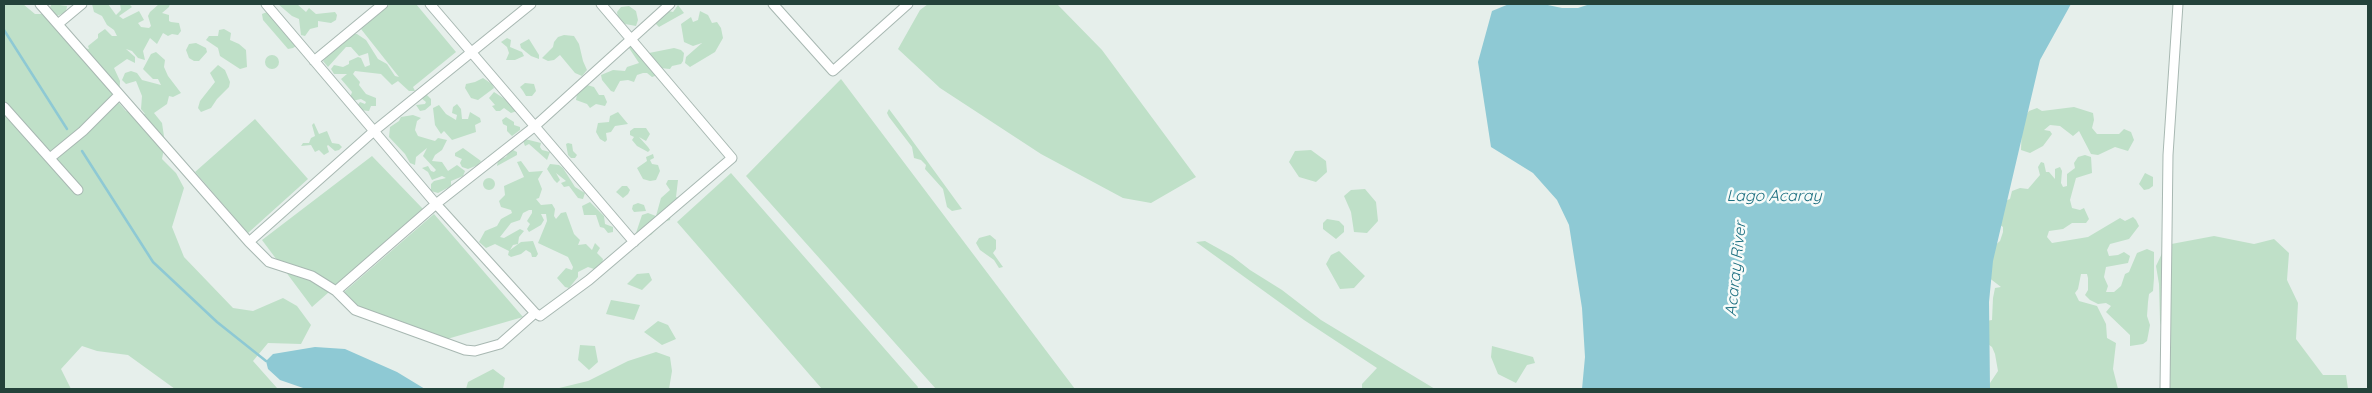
<!DOCTYPE html>
<html>
<head>
<meta charset="utf-8">
<style>
  body { margin:0 }
  #map { position:relative; width:2372px; height:393px; overflow:hidden; background:#e6efeb; font-family:Quicksand,sans-serif }
  canvas { display:block }
  .frame { position:absolute; inset:0; border:5px solid #24423a; pointer-events:none }
</style>
</head>
<body>
<div id="map">
<canvas width="2372" height="393"></canvas>
<div class="frame"></div>
</div>
<script>
const ctx = document.querySelector('canvas').getContext('2d');
ctx.lineJoin = 'round';
function fill(path, color) { ctx.fillStyle = color; ctx.fill(path, 'evenodd'); }
const shape = rows => new Path2D(rows.map(r => 'M' + r).join(''));
function strokePath(path, color, width, dash) { ctx.strokeStyle = color; ctx.lineWidth = width; ctx.lineCap = dash ? 'butt' : 'round'; ctx.setLineDash(dash || []); ctx.stroke(path); }
function drawText(font, color, halo, rows, align = 'center') {
  ctx.font = font + ' Quicksand,sans-serif'; ctx.lineWidth = 5; ctx.setLineDash([]); ctx.textBaseline = 'middle'; ctx.strokeStyle = halo; ctx.fillStyle = color; for (const [text, x, y, turn = 0] of rows) {
    ctx.save(); ctx.translate(x, y); ctx.rotate((+turn || 0) * Math.PI / 180); ctx.textAlign = isNaN(turn) ? turn : align; if (halo) ctx.strokeText(text, 0, 0); ctx.fillText(text, 0, 0); ctx.restore();
  }
}
fill(shape([
  [4,4,23,4,35,14,48,14,74,46,89,49,88,46,98,38,98,34,105,29,112,36,117,36,114,30,107,25,102,16,94,12,92,4,108,4,116,15,121,10,120,4,129,4,132,7,119,16,123,19,139,11,144,20,138,23,141,27,149,28,151,26,148,16,150,12,159,4,170,4,169,7,162,13,169,15,169,21,171,22,179,23,181,31,178,35,172,34,168,36,163,33,157,44,150,38,143,51,145,60,138,58,132,51,126,49,135,57,135,63,127,59,114,68,120,81,119,103,126,111,145,114,141,109,142,96,136,81,126,84,122,80,125,73,131,71,137,73,142,80,161,85,158,79,153,79,143,69,151,54,156,52,165,60,164,67,168,76,181,93,173,97,169,96,167,104,154,113,162,123,165,143,162,159,176,173,184,188,172,227,184,257,233,308,253,311,283,298,297,306,311,325,301,344,268,343,253,361,277,388,282,389,175,389,128,355,97,351,82,346,61,369,71,389,4,389],
  [52,4,67,6,66,12,57,16,52,12,50,7],
  [278,4,297,4,306,12,309,8,316,14,335,12,337,15,336,20,331,23,318,21,318,27,310,29,305,36,301,35,299,19,292,16],
  [390,4,416,4,456,52,413,87,415,91,409,91,398,81,392,85,381,74,355,71,353,74,360,82,359,85,366,94,376,98,376,106,371,106,369,111,360,110,357,106,360,102,365,104,366,102,361,99,352,101,350,98,352,92,341,79,347,74,334,74,331,69,334,65,343,67,349,64,349,61,358,57,361,58,365,67,370,65,368,53,359,56,351,47,346,47,328,67,323,61,333,50,343,44,343,41,353,34,357,34,366,40,378,59,387,64,395,76,399,77,361,29],
  [928,4,1058,5,1102,50,1196,177,1151,203,1123,198,1041,154,940,88,898,49,920,10],
  [678,5,684,13,659,27,655,23,669,11,673,12],
  [629,6,636,11,638,20,636,26,625,24,618,18,617,12,621,7],
  [700,11,708,15,712,23,717,22,721,28,723,38,715,52,690,67,685,63,686,57,702,43,693,46,684,42,681,24,691,17,693,22,698,20],
  [267,12,296,46,293,48,288,49,263,20,262,14],
  [224,29,231,33,230,40,239,44,246,50,247,67,240,69,220,56,218,48,206,40,209,36,218,36,219,30],
  [564,35,574,36,579,44,583,61,587,70,582,76,575,73,560,55,554,60,548,61,542,58,553,47,554,42,558,37],
  [507,38,511,40,510,47,522,52,524,56,515,60,506,60,509,53,507,47,501,42],
  [529,39,539,55,539,59,531,56,521,48,520,44],
  [196,43,206,48,207,52,199,61,194,61,189,58,186,50,189,44],
  [631,43,638,43,649,53,674,48,681,50,684,53,683,61,681,64,672,66,670,69,660,68,658,75,652,77,647,73,643,73,637,75,634,82,628,80,620,81,614,92,611,91,602,80,601,75,613,70,625,71,627,67,639,63,629,48],
  '265 62a7 7 0 1 1 14 0a7 7 0 1 1-14 0Z',
  [218,65,225,70,230,82,229,87,217,99,211,108,201,112,198,108,200,101,215,82,210,73],
  [483,78,492,84,494,88,478,100,471,98,465,88,466,84,475,82],
  [841,79,1075,389,936,389,746,176],
  [525,83,534,84,536,91,532,96,526,96,523,91,520,87],
  [587,85,594,87,599,95,604,95,607,102,605,106,596,104,590,108,587,104,576,100,577,94],
  [494,92,511,103,517,111,511,113,504,108,500,111,496,111,492,106,495,105,489,98],
  [426,94,431,99,431,105,425,110,420,111,416,105,425,104,426,102,421,98],
  [457,104,461,109,462,119,468,119,470,112,480,118,481,122,475,125,476,132,452,140,444,131,441,134,435,125,433,108,439,105,446,114,456,120,457,115,452,113,453,107],
  [2074,107,2093,113,2094,120,2092,128,2097,134,2119,134,2124,129,2131,132,2134,140,2128,151,2115,147,2098,155,2091,154,2079,131,2073,136,2060,126,2050,125,2044,130,2050,131,2052,134,2043,146,2030,153,2021,150,2022,121,2029,111,2037,108,2042,111],
  [889,109,898,121,962,209,952,211,947,207,943,189,925,169,926,165,921,160,914,158,912,147,889,117,887,113],
  [618,112,628,124,615,126,611,132,606,133,607,140,605,142,600,139,596,132,598,123,609,122,610,116],
  [413,115,421,118,417,121,415,130,418,136,435,141,438,138,447,140,442,150,435,155,432,161,442,162,448,171,457,165,465,171,463,176,451,181,451,186,438,193,431,191,431,184,434,181,446,178,442,176,432,180,428,172,422,168,428,166,431,171,434,172,436,170,423,156,427,148,416,157,415,165,410,163,405,154,389,137,390,127,399,121,401,117],
  [506,117,514,122,514,125,520,127,520,130,512,136,507,131,507,126,503,124,502,120],
  [255,119,308,179,248,233,195,172],
  [314,123,319,134,327,131,332,143,339,144,342,147,339,150,335,151,328,145,327,146,329,152,324,155,319,150,315,152,311,145,301,146,303,143,309,143,311,138,315,136,312,125],
  [634,128,646,128,650,134,646,141,639,137,648,147,650,150,648,152,637,146,632,140,634,137,630,135,630,131],
  [525,139,541,143,540,147,542,150,550,152,547,160,529,144,525,146,523,141],
  [568,143,572,144,573,151,577,155,575,158,571,158,568,155,566,144],
  [463,148,481,161,478,165,468,169,462,167,460,163,462,159,455,156,455,153],
  [511,149,517,152,517,155,497,166,498,160,506,157],
  [1311,150,1326,161,1327,172,1316,182,1299,177,1289,162,1295,151],
  [653,154,654,158,650,160,652,164,658,165,660,171,656,180,650,181,643,179,637,168,647,161,646,157],
  [2085,155,2091,157,2092,173,2076,178,2070,200,2072,208,2080,210,2084,208,2089,219,2086,223,2072,223,2063,229,2049,231,2047,237,2052,243,2088,237,2120,218,2125,221,2133,217,2136,220,2139,226,2129,239,2110,244,2107,250,2109,256,2118,255,2124,252,2130,256,2128,263,2106,267,2104,277,2108,286,2106,292,2114,292,2121,286,2125,274,2129,272,2137,253,2147,249,2154,252,2154,278,2153,291,2149,294,2148,302,2147,316,2150,325,2147,341,2143,344,2130,346,2130,335,2106,312,2111,306,2106,303,2098,304,2090,300,2085,295,2088,290,2088,278,2087,274,2081,274,2078,289,2075,293,2079,301,2097,306,2106,324,2107,338,2116,343,2113,369,2118,389,1986,389,1998,371,1995,354,1992,347,1985,342,1986,321,1992,320,1993,298,1995,288,2001,287,1988,277,1993,247,2000,241,2003,232,2003,227,1997,223,2000,203,2010,199,2012,191,2020,188,2028,189,2040,175,2038,167,2041,162,2044,163,2046,172,2049,172,2055,179,2055,169,2060,167,2062,171,2061,183,2063,187,2067,186,2067,174,2075,168,2074,163,2078,157],
  [372,156,423,209,312,307,262,240],
  [521,161,529,172,543,171,538,179,542,189,539,198,536,199,541,205,552,204,555,209,554,216,556,219,561,213,566,212,574,234,580,240,578,245,586,244,592,250,595,243,600,248,597,253,603,259,602,264,597,270,588,267,578,272,578,277,569,288,565,287,557,278,566,268,572,270,573,267,568,257,538,243,547,221,546,214,541,214,544,220,541,225,529,232,527,229,530,224,527,221,532,213,532,210,529,210,523,213,520,220,511,223,500,237,504,238,520,229,524,231,519,237,518,244,513,245,510,250,521,242,533,241,538,254,536,257,532,257,531,253,526,250,521,254,511,257,508,255,509,251,495,244,486,248,479,242,485,231,497,226,501,219,512,213,511,210,501,207,499,201,505,195,504,186,524,177,517,162],
  [550,164,559,165,563,168,575,187,585,193,583,199,578,198,569,186,564,187,561,183,566,181,556,173,560,180,557,183,554,180,547,169],
  [731,173,918,387,917,389,822,389,677,222],
  [2145,173,2153,177,2153,186,2149,189,2144,190,2139,184],
  '483 184a6 6 0 1 1 12 0a6 6 0 1 1-12 0Z',
  [668,180,678,180,676,197,681,199,671,213,670,220,663,222,651,235,638,238,636,233,642,215,648,213,656,216,661,198,670,190,666,184],
  [622,186,627,186,630,190,628,194,623,198,616,192],
  [1365,189,1376,202,1378,221,1367,233,1354,232,1351,212,1344,196,1351,190],
  [590,202,604,216,605,224,613,227,613,232,608,233,604,228,600,227,596,215,584,215,582,206],
  [638,203,644,205,646,211,634,212,632,209,633,205],
  [434,214,523,317,447,339,340,301,337,298],
  [1327,219,1339,221,1344,226,1344,232,1336,239,1323,229,1323,223],
  [990,235,996,240,996,249,993,253,1003,267,999,268,994,260,980,250,976,243,979,238],
  [2214,236,2254,244,2274,239,2289,253,2287,280,2298,303,2296,339,2323,375,2346,375,2348,389,2161,389,2160,365,2166,347,2160,321,2159,284,2156,266,2166,245],
  [1205,241,1232,256,1250,270,1282,290,1321,320,1435,389,1362,389,1362,384,1377,368,1304,320,1196,242],
  [1339,251,1365,276,1354,288,1340,289,1326,264,1331,255],
  [649,273,652,280,642,290,627,284,637,274],
  [611,300,640,305,634,320,606,314],
  [658,321,668,325,676,339,662,345,644,332],
  [580,345,595,346,598,362,589,370,578,360],
  [1492,346,1533,357,1535,363,1527,365,1516,383,1498,374,1491,357],
  [656,352,670,357,672,371,669,389,555,389,588,381,628,361],
  [493,369,505,378,503,389,466,389,468,382]
]), '#bfe0c8');
fill(shape([
  [1509,4,1543,4,1562,8,1578,8,1590,4,2071,4,2040,60,1993,261,1989,302,1990,389,1582,389,1585,357,1582,308,1569,225,1557,200,1533,173,1491,147,1478,62,1492,11],
  [315,347,345,349,397,372,425,389,306,389,280,380,268,369,266,361,273,354]
]), '#8ec9d4');
strokePath(shape([
  [4,30,67,129],
  [82,151,153,262,217,322,266,361]
]), '#8ec9d4', 2.5);
const street = shape([
  [40,4,249,242,269,262,312,276,336,291,355,310,465,350,475,351,500,344,535,313],
  [266,4,436,204,535,313,540,316,589,280,732,158,601,4],
  [430,4,634,242],
  [773,4,833,71,908,4],
  [58,24,82,4],
  [314,61,383,4],
  [4,107,78,190],
  [50,158,83,131,119,95],
  [249,242,374,131,531,4],
  [336,291,436,204,534,127,670,4],
  [2165,389,2168,155,2178,4]
]);
strokePath(street, '#a8b8b2', 11);
strokePath(street, '#fff', 9);
drawText('italic 16px', '#1c6f80', '#f7fbf9', [
  ["Lago Acaray",1774,196],
  ["Acaray River",1736,269,-84]
]);
</script>
</body>
</html>
